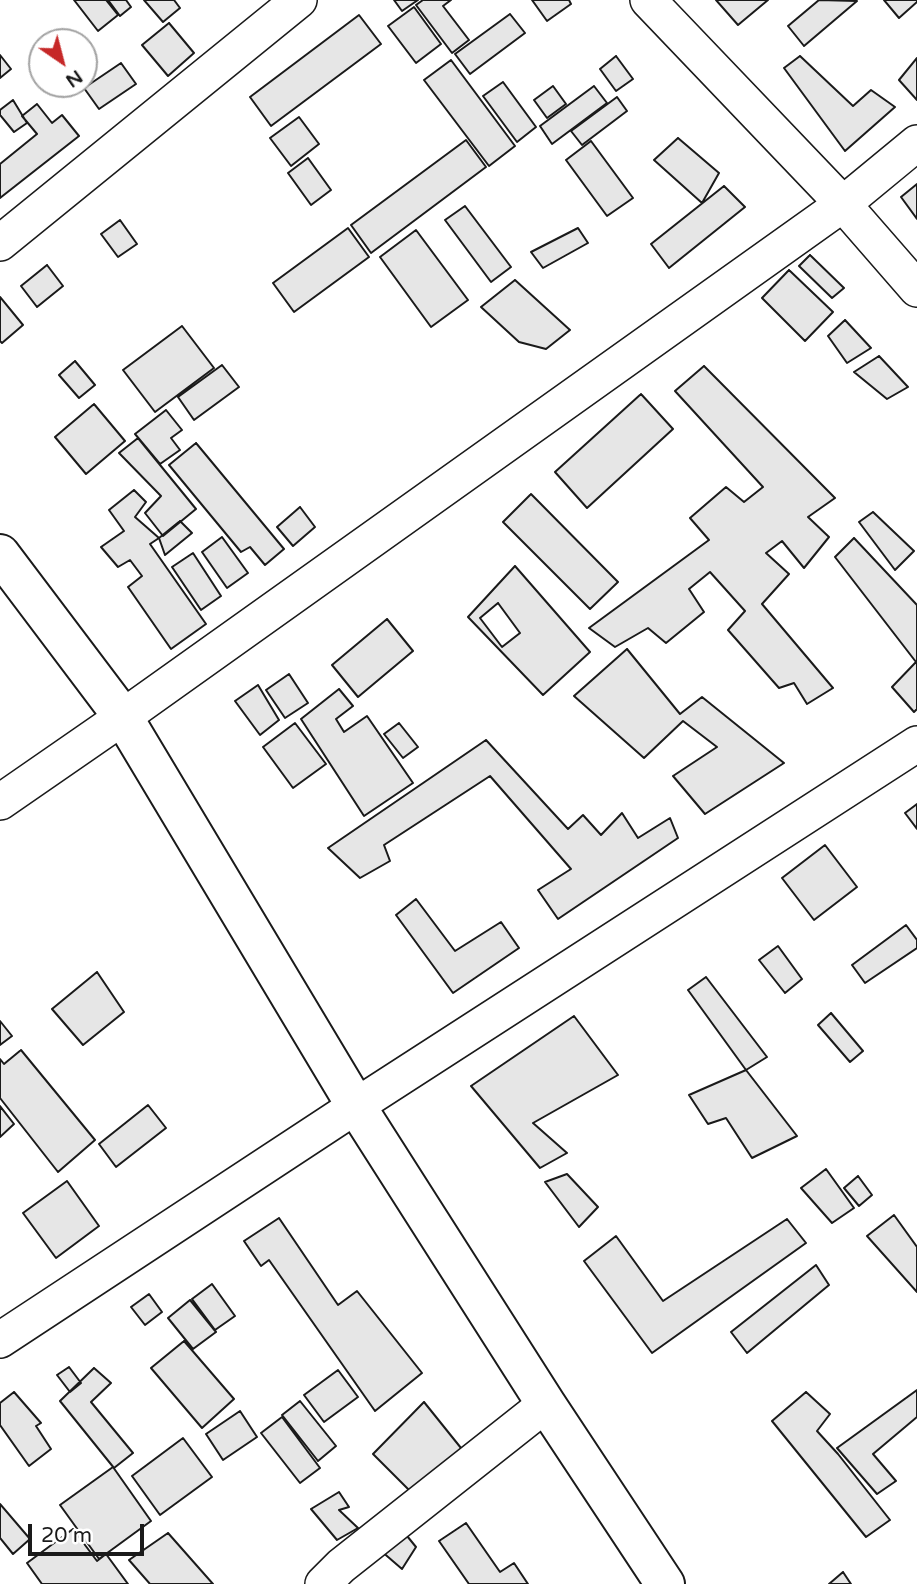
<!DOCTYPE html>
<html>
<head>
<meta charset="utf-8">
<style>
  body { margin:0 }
  #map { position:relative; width:917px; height:1584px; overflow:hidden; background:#fff; font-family:"Varela Round",sans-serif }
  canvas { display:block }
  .north { position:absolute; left:28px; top:28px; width:70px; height:70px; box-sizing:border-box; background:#fff; border:2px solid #a3a3a3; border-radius:50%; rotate:145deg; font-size:19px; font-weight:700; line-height:28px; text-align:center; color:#1a1a1a }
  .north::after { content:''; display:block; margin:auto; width:24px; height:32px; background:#c62828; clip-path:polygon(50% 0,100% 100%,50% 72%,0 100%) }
  .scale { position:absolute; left:28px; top:1524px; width:116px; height:32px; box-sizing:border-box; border:4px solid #1a1a1a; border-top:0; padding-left:9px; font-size:21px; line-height:24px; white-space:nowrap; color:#1a1a1a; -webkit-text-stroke:5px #fff; paint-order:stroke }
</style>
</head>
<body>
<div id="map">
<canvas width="917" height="1584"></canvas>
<div class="north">N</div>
<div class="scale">20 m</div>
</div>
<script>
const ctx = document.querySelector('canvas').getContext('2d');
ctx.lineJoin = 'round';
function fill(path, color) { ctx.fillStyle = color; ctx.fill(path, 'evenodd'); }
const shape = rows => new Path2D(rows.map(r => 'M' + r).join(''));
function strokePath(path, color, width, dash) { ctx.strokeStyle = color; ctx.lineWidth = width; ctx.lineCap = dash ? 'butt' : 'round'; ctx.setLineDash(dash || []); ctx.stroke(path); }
const building = shape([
  [74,0,106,0,118,15,98,31,74,0],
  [108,0,126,0,131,7,120,16,108,0],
  [144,0,174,0,180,8,163,22,144,0],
  [394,0,418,0,402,11,394,0],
  [423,0,451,0,443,6,469,40,452,53,416,5,423,0],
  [532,0,569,0,571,4,547,21,532,0],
  [716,0,768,0,738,25,716,0],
  [819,0,857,1,804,46,788,26,819,0],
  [884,0,917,0,917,2,899,18,884,0],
  [414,7,441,44,416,63,388,26,414,7],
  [510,14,525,33,470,74,455,54,510,14],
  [359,15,381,44,271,126,250,97,359,15],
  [169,23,194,53,168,76,142,45,169,23],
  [0,55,11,69,0,78,0,55],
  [616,56,633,79,616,91,600,69,616,56],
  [800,56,853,106,871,90,895,107,845,151,784,68,800,56],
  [917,58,917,100,899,80,917,58],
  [451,60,515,146,489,166,424,80,451,60],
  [121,63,136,84,99,109,84,88,121,63],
  [503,82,536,127,517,142,483,96,503,82],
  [553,86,566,104,547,118,534,100,553,86],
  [594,86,607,103,552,144,540,126,594,86],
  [617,97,627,111,582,145,571,131,617,97],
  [13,100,27,123,14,132,0,115,0,110,13,100],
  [37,104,52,123,62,115,79,136,0,198,0,164,37,134,22,116,37,104],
  [299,117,319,144,291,166,270,138,299,117],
  [678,138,719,173,702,203,654,160,678,138],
  [466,140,486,167,371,253,351,225,466,140],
  [591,141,633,198,607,216,566,160,591,141],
  [308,158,331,190,311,205,288,173,308,158],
  [917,184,917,219,901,197,917,184],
  [724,186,745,207,669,268,651,244,724,186],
  [465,206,511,267,491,282,445,220,465,206],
  [120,220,137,244,118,257,101,234,120,220],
  [348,228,369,257,294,312,273,283,348,228],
  [578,228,588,243,543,268,531,252,578,228],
  [416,230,468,300,431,327,380,257,416,230],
  [810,255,844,288,832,298,799,266,810,255],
  [47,265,63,286,37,307,21,286,47,265],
  [789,270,833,312,805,341,762,298,789,270],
  [515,280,570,330,546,349,519,342,481,307,515,280],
  [0,297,23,325,2,343,0,341,0,297],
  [845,320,871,348,847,363,828,336,845,320],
  [182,326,214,368,155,412,123,370,182,326],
  [879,356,908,387,887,399,854,372,879,356],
  [75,361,95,385,79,398,59,375,75,361],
  [222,365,239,387,194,420,178,397,222,365],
  [704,366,835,498,808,517,829,537,804,568,782,541,766,553,789,574,762,604,833,688,807,704,794,683,779,688,728,630,745,611,710,572,689,589,704,612,666,643,648,628,615,647,589,628,709,540,690,518,726,487,744,502,763,487,675,391,704,366],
  [641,394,673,429,587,508,555,472,641,394],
  [94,404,125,441,86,474,55,437,94,404],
  [166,410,182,430,171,438,180,450,160,464,135,434,166,410],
  [138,438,196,509,163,536,145,513,161,496,119,453,138,438],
  [196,443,284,549,265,565,250,547,241,552,169,465,196,443],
  [134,490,146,502,135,517,159,538,150,544,206,624,171,649,128,587,142,576,130,560,118,567,101,547,124,531,109,510,134,490],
  [531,494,618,582,590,609,503,522,531,494],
  [300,507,315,527,293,546,277,527,300,507],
  [873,512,914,551,895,570,859,522,873,512],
  [180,521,192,533,165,555,159,538,180,521],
  [222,537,248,573,227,588,202,552,222,537],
  [854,538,917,605,917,709,914,712,892,687,916,662,835,557,854,538],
  [193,553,221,596,201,610,172,567,193,553],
  [515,566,590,652,543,695,468,617,515,566],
  [498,603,520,633,502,647,480,618,498,603],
  [387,619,413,651,358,697,332,665,387,619],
  [627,649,680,714,702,697,784,763,705,814,673,776,717,747,683,721,644,758,574,696,627,649],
  [289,674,308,703,285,718,266,690,289,674],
  [258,685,279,720,260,735,235,701,258,685],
  [339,689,353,706,336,719,344,732,367,716,413,783,364,816,301,719,339,689],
  [295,723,326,764,293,788,263,747,295,723],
  [399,723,418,747,403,758,384,734,399,723],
  [486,740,568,829,583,815,601,835,622,813,638,838,670,818,678,838,558,919,538,890,571,869,490,776,384,845,390,861,360,878,328,848,486,740],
  [917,804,917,829,905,813,917,804],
  [825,845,857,887,814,920,782,878,825,845],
  [416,899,455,951,501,922,519,948,453,993,396,915,416,899],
  [906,925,917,940,917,948,865,983,852,965,906,925],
  [778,946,802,979,785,993,759,960,778,946],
  [97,972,124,1012,83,1045,52,1009,97,972],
  [706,977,767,1057,746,1070,688,990,706,977],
  [831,1013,863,1051,850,1062,818,1025,831,1013],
  [574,1016,618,1075,533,1123,567,1153,540,1168,471,1086,574,1016],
  [0,1021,12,1036,0,1045,0,1021],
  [21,1050,95,1140,58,1172,0,1098,0,1059,4,1064,21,1050],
  [746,1070,797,1136,752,1158,726,1118,708,1124,689,1095,746,1070],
  [148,1105,166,1128,116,1167,99,1144,148,1105],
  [0,1106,14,1124,0,1137,0,1106],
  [826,1169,854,1208,832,1223,801,1188,826,1169],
  [567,1174,598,1207,579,1227,545,1182,567,1174],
  [858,1176,872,1195,859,1206,844,1188,858,1176],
  [67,1181,99,1226,56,1258,23,1213,67,1181],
  [894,1215,917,1247,917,1292,867,1236,894,1215],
  [279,1218,338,1305,357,1291,422,1373,375,1411,269,1260,261,1266,244,1241,279,1218],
  [787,1219,806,1243,652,1353,584,1261,616,1236,663,1301,787,1219],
  [816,1265,829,1285,747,1353,731,1332,816,1265],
  [212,1284,235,1316,215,1330,192,1299,212,1284],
  [149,1294,162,1312,145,1325,131,1307,149,1294],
  [190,1300,216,1332,193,1349,168,1318,190,1300],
  [184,1341,234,1399,202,1428,151,1368,184,1341],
  [69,1367,81,1383,70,1392,57,1375,69,1367],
  [94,1368,111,1383,91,1402,133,1453,114,1468,60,1401,94,1368],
  [338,1370,358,1397,324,1422,304,1395,338,1370],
  [917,1390,917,1417,873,1454,896,1481,877,1494,837,1448,917,1390],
  [14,1392,41,1423,36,1426,51,1449,29,1466,0,1425,0,1403,14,1392],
  [806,1392,830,1414,817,1431,838,1454,890,1520,866,1537,772,1421,806,1392],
  [300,1401,336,1446,318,1461,282,1415,300,1401],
  [424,1402,465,1453,414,1495,373,1454,424,1402],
  [240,1411,257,1437,223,1460,206,1434,240,1411],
  [282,1417,320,1468,300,1483,261,1433,282,1417],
  [183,1438,212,1477,160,1515,132,1476,183,1438],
  [113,1467,151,1521,99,1559,60,1505,113,1467],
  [339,1492,349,1507,339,1510,358,1528,337,1540,311,1509,339,1492],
  [0,1504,30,1539,13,1554,0,1538,0,1504],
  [466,1523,500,1572,514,1563,528,1584,469,1584,439,1541,466,1523],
  [73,1529,97,1561,106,1554,128,1584,42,1584,27,1563,73,1529],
  [403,1531,416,1547,402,1569,380,1550,403,1531],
  [168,1533,213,1584,150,1584,129,1560,168,1533],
  [843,1572,851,1584,829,1584,843,1572]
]);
fill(building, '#e6e6e6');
strokePath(building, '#1a1a1a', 2);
const minor = shape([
  [648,0,843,204,917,289],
  [0,243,299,0],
  [0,802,123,717,843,204,917,143],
  [0,1340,356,1106,917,744],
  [323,1584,341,1566,546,1404]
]);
const tertiary = shape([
  [0,554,123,717,356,1106,546,1404,665,1584]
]);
strokePath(minor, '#1a1a1a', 38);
strokePath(tertiary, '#1a1a1a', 42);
strokePath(minor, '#fff', 35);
strokePath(tertiary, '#fff', 38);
</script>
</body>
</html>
